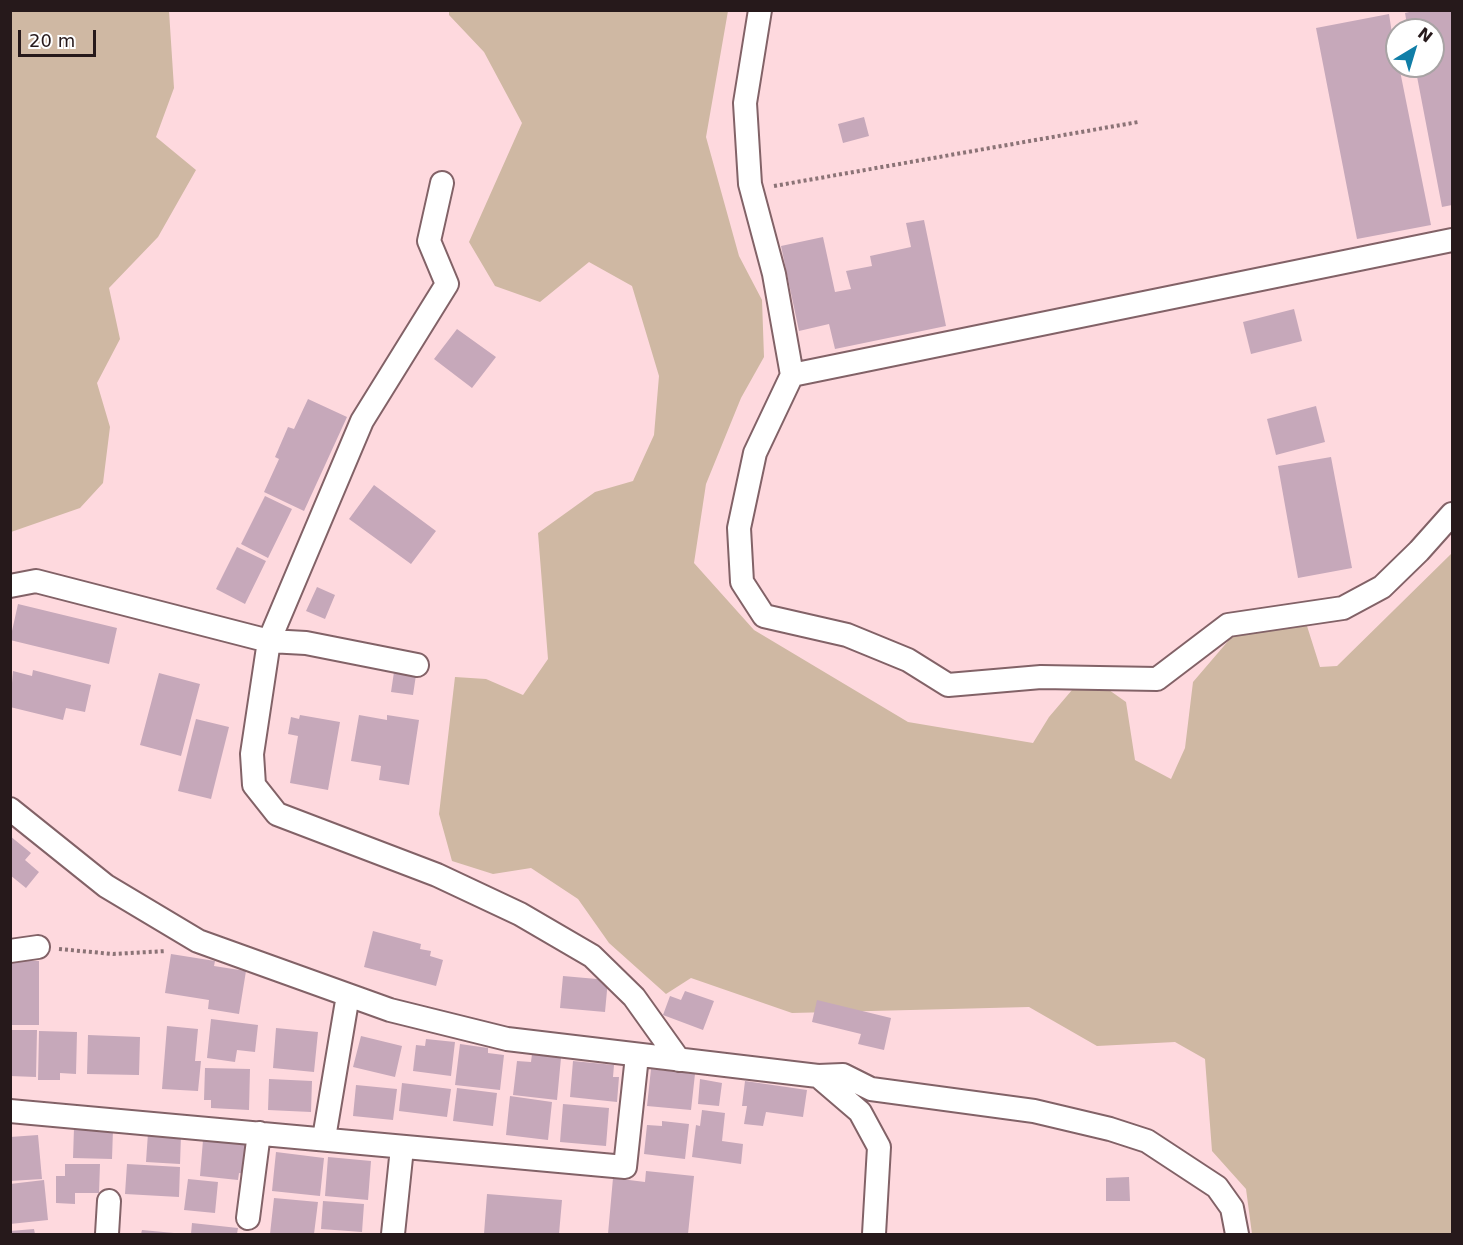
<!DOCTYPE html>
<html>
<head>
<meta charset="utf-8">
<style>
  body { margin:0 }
  #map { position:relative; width:1463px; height:1245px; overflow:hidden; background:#fed9de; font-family:"DejaVu Sans",sans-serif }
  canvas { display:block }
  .frame { position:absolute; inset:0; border:12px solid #26191b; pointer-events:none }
  .north { position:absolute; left:1385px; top:18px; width:60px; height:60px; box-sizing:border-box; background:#fff; border:2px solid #a8a3a4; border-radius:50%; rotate:38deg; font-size:16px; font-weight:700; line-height:24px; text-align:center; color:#26191b }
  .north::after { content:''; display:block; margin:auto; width:21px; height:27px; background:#107ea7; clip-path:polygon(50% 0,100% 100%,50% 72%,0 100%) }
  .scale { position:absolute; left:18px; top:30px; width:78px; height:27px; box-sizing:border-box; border:3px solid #26191b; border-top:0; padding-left:8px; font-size:18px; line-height:21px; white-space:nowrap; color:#26191b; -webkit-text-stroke:4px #fff; paint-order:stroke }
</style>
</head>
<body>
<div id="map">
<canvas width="1463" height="1245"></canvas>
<div class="frame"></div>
<div class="north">N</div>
<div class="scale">20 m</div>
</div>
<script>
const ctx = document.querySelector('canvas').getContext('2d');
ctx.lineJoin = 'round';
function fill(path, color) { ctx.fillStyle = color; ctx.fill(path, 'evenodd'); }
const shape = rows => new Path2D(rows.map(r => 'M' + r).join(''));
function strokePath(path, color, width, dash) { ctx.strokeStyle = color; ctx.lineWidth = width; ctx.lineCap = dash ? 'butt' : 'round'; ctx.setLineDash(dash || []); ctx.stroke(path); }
fill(shape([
  [11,10,169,11,174,88,156,137,196,170,158,237,109,288,120,339,97,383,110,427,103,483,80,508,11,532],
  [449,11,728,11,706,137,739,256,762,300,764,357,741,398,706,484,694,563,754,630,908,722,1033,743,1049,717,1072,690,1109,690,1126,702,1135,760,1171,779,1185,748,1193,682,1235,633,1307,626,1320,667,1337,666,1452,553,1452,1234,1252,1234,1246,1189,1212,1151,1205,1059,1175,1042,1097,1046,1029,1007,792,1013,691,978,666,994,609,943,578,899,531,868,493,874,452,861,439,814,455,677,486,679,523,695,548,659,538,533,595,492,633,481,654,435,659,376,632,286,589,262,540,302,495,286,469,242,522,123,484,52,449,15]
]), '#cfb8a3');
fill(shape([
  [1418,10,1452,10,1452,205,1442,207,1415,66,1433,66,1433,30,1408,30,1405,13],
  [1389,14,1397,66,1399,66,1431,225,1357,239,1316,28],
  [864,117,869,136,843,143,838,124],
  [924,220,946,326,835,349,829,324,799,331,781,246,823,237,835,292,851,289,846,271,872,266,870,256,911,247,906,223],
  [1294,309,1302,341,1251,354,1243,322],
  [457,329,496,357,472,388,434,359],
  [308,399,347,417,304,511,264,492,279,459,275,457,288,427,294,429],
  [1316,406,1325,442,1276,455,1267,419],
  [1331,457,1352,568,1298,578,1278,466],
  [374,485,436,531,411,564,349,519],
  [265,496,292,509,268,558,241,544],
  [237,547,266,561,245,604,216,589],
  [317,587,335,595,325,619,306,611],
  [18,604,117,628,109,664,10,640],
  [33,670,91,685,85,712,66,708,63,720,10,707,13,671,32,676],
  [394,672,416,675,413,695,391,692],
  [159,673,200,684,181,756,140,745],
  [300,715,340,722,328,790,290,783,298,736,288,734,291,717,299,719],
  [359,715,387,720,387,715,419,720,409,785,379,780,381,766,351,761],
  [196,719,229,727,211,799,178,791],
  [10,836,31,853,25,860,39,872,26,888,10,875],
  [373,931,421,944,420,949,431,951,430,956,443,960,436,986,364,967],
  [171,954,215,961,214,966,246,971,239,1014,208,1009,209,1000,165,993],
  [10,961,39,961,39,1025,10,1025],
  [563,976,608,980,605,1012,560,1008],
  [685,991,714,1001,703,1030,663,1015,670,996,681,1000],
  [817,1000,891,1018,884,1050,858,1044,861,1034,812,1022],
  [211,1019,258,1025,255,1052,237,1050,235,1062,207,1058],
  [167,1026,198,1029,195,1061,201,1061,198,1091,162,1089],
  [276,1028,318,1032,314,1072,273,1068],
  [10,1030,37,1030,36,1077,10,1076],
  [39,1031,77,1032,76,1074,60,1073,60,1080,38,1080],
  [88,1035,140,1037,139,1075,87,1074],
  [361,1036,402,1046,395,1077,353,1067],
  [426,1039,455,1042,451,1076,413,1071,416,1045,425,1046],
  [460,1044,488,1048,488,1053,504,1055,500,1090,455,1085],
  [532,1054,561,1058,557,1100,513,1095,517,1061,531,1062],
  [573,1061,614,1065,613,1077,619,1077,617,1102,570,1097],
  [205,1068,250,1069,249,1110,211,1108,211,1100,204,1100],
  [651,1069,695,1074,691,1110,647,1106],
  [269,1079,312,1081,311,1112,268,1110],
  [700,1079,722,1083,719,1106,698,1104],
  [745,1081,807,1090,803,1117,766,1112,763,1126,744,1124,747,1106,742,1106],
  [402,1083,451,1089,447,1117,399,1111],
  [356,1085,397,1089,393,1120,353,1116],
  [457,1088,497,1093,493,1126,453,1121],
  [510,1096,552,1102,548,1140,506,1135],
  [563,1104,609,1108,606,1146,560,1142],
  [702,1110,725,1113,722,1141,743,1144,741,1164,692,1157,696,1125,700,1126],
  [662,1121,689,1124,685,1159,644,1154,647,1125,662,1126],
  [74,1128,113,1129,112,1159,73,1158],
  [148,1133,181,1135,180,1164,146,1162],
  [38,1135,42,1179,10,1181,10,1137],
  [215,1135,248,1138,245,1174,239,1173,238,1180,200,1176,203,1140,214,1141],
  [276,1152,324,1158,320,1196,272,1191],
  [328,1157,371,1161,368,1200,325,1196],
  [65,1164,100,1164,99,1193,75,1193,75,1204,56,1203,56,1176,65,1176],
  [127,1164,180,1167,179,1197,125,1194],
  [646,1171,694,1176,688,1234,608,1234,613,1178,645,1182],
  [1129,1177,1130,1201,1106,1201,1106,1178],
  [188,1179,218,1182,215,1213,184,1210],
  [44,1180,48,1220,10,1224,10,1184],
  [487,1194,562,1200,559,1234,484,1234],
  [274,1198,318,1202,314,1234,270,1234],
  [323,1201,364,1204,362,1232,321,1229],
  [192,1223,238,1228,237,1234,191,1234],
  [34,1229,35,1234,10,1234,10,1231],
  [142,1230,174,1233,174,1234,141,1234]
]), '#c6a8ba');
const street = shape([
  [760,10,745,103,750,184,774,274,792,375,755,453,739,528,742,582,764,616,847,635,908,660,948,685,1041,677,1157,679,1228,625,1343,608,1382,587,1419,551,1452,514],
  [442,183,429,241,447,284,362,421,269,641,252,754,254,785,277,814,437,875,520,914,592,956,634,997,679,1060],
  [792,375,1452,240],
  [10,586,36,581,269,641,306,643,417,665],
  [10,809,106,886,198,941,390,1010,507,1039,818,1076,843,1075,871,1089,1034,1111,1110,1129,1147,1141,1217,1187,1232,1208,1237,1234],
  [10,951,38,947],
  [818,1076,860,1112,879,1147,874,1234],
  [10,1111,625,1167,637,1056],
  [324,1138,348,995],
  [248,1218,259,1133],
  [107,1234,109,1201],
  [393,1234,402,1148]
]);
strokePath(street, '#826267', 26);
strokePath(shape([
  [774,186,1138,122],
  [59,949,113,954,166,951]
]), '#8b7376', 4, [3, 3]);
strokePath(street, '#fff', 22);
</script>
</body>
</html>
